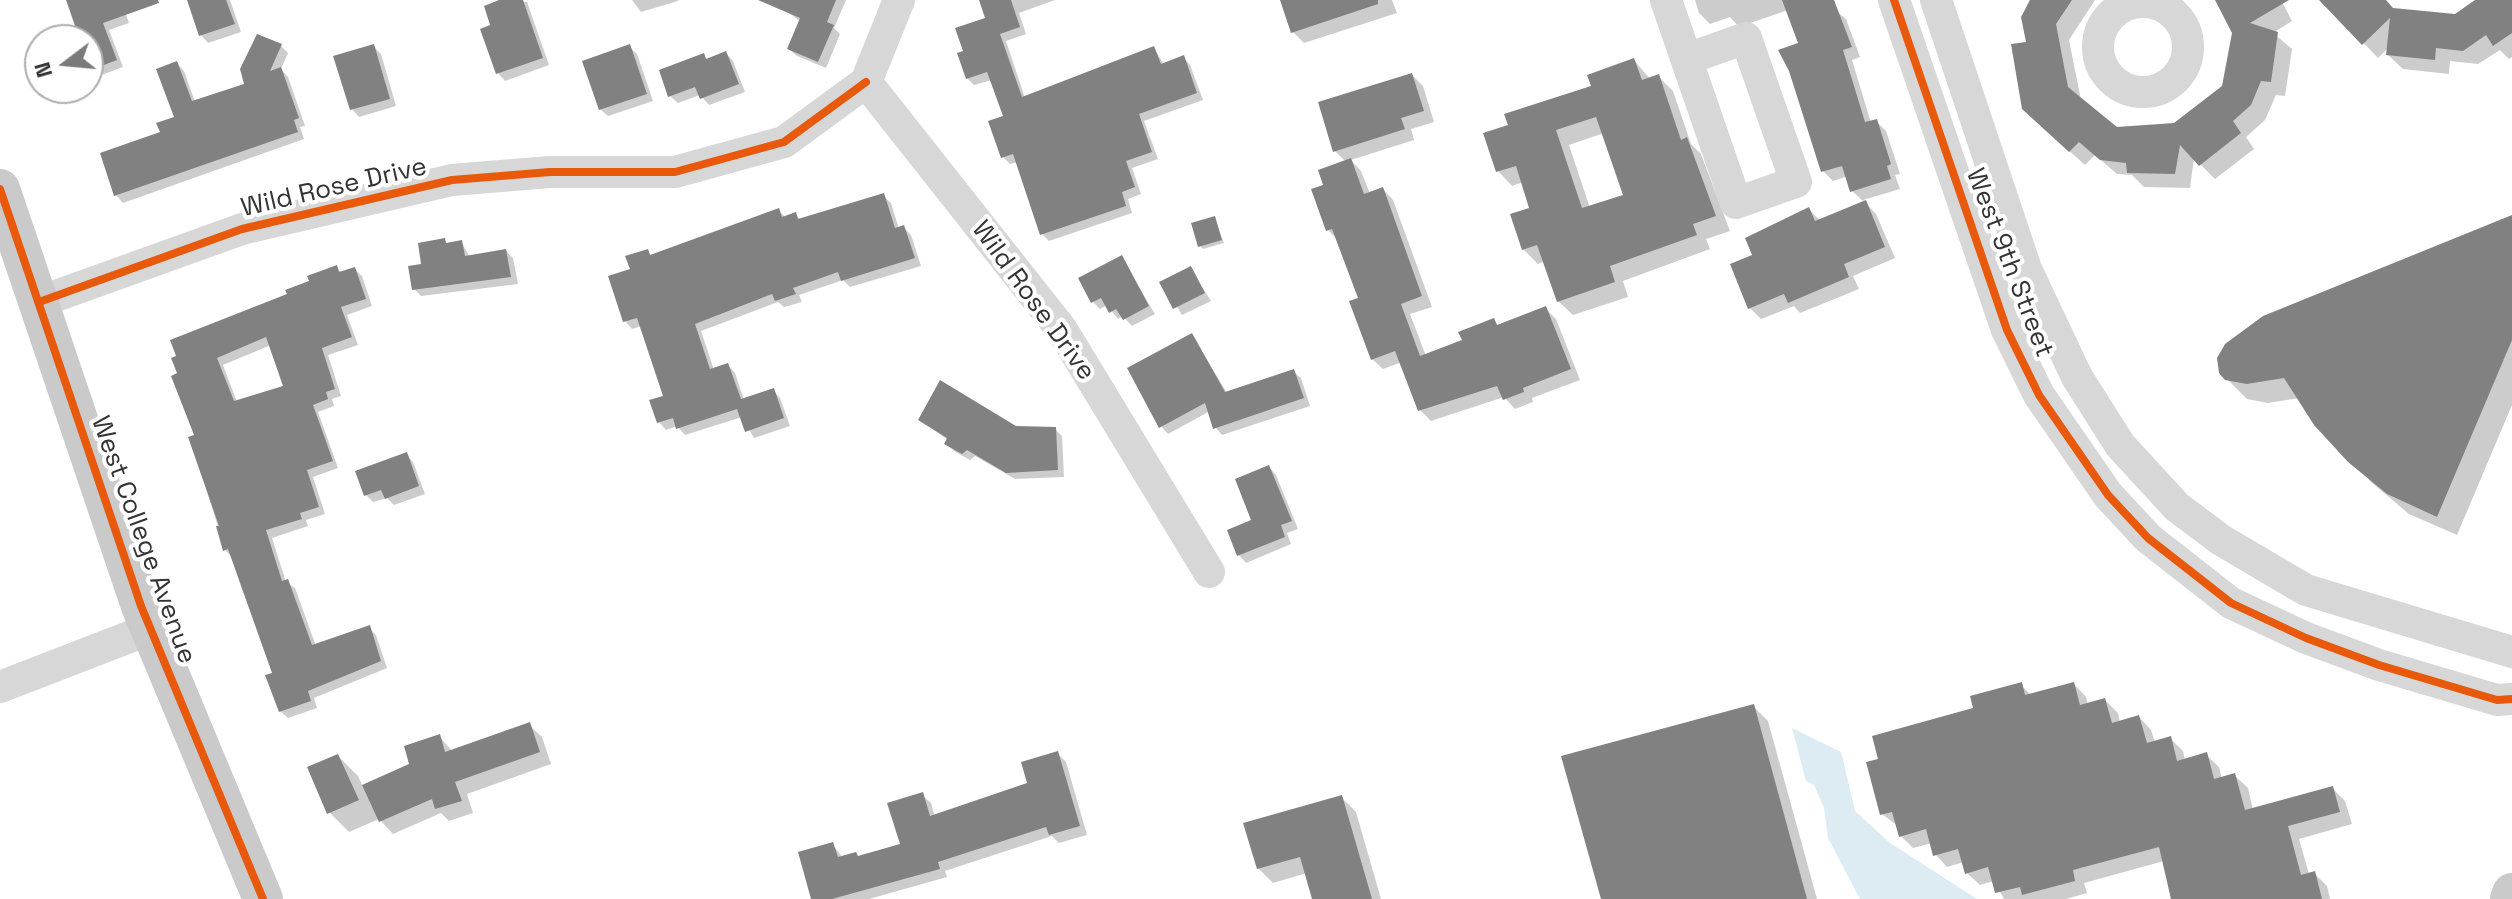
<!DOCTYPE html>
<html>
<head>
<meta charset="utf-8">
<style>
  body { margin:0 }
  #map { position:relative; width:2512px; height:899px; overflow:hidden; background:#fff; font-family:"Space Grotesk",sans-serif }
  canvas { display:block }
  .north { position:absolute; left:24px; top:24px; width:80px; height:80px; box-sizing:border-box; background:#fff; border:2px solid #adadad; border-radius:50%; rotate:254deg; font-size:22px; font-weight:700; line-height:32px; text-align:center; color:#333 }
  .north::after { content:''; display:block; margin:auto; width:28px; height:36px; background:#7a7a7a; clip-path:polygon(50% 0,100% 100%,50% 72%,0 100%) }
</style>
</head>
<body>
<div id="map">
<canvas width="2512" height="899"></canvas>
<div class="north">N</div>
</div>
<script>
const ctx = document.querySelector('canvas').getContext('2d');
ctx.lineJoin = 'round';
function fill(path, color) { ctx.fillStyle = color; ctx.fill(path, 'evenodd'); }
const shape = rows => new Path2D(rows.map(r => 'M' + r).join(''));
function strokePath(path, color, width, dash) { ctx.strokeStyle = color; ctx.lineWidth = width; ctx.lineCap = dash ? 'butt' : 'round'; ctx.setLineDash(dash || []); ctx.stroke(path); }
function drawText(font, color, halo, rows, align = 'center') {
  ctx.font = font + ' "Space Grotesk",sans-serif'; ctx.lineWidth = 8; ctx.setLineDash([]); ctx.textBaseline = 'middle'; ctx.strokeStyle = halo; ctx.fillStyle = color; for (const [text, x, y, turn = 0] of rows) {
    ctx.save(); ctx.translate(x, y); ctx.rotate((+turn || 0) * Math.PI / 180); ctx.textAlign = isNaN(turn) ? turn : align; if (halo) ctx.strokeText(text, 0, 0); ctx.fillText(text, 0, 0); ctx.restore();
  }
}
fill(shape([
  [1792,728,1841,752,1855,811,1890,843,1977,899,1860,899,1828,838,1824,808,1814,785,1806,781]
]), '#ddebf3');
fill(shape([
  [75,0,121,0,129,23,109,30,123,67,88,80,88,40,54,40,52,34,77,25],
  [189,0,230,0,241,32,208,43,201,35],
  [505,0,527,2,549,65,505,81,498,73,493,26],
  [632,0,678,0,678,1,641,12],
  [794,0,846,0,834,28,840,34,826,68,797,56,789,49,800,21,789,13],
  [981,0,1055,0,1019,13,1026,34,1006,41,1025,98,1154,48,1164,65,1183,57,1190,65,1203,100,1144,121,1158,159,1132,168,1141,194,1128,199,1132,213,1049,241,1042,234,1018,162,1010,164,1003,157,1005,117,992,80,974,85,967,78,965,53,987,19],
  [1282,0,1392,0,1397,13,1304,43,1293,32],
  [1695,0,1823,0,1846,19,1860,57,1852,60,1871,123,1876,121,1886,131,1900,174,1895,175,1900,189,1863,200,1876,214,1895,258,1853,276,1859,289,1800,313,1794,306,1761,319,1750,308,1754,257,1809,210,1821,221,1865,203,1852,191,1848,176,1833,181,1823,171,1801,44,1788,10,1739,27,1730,17,1710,24,1699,13],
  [2032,0,2095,0,2069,40,2081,100,2117,129,2174,125,2224,87,2234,32,2217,0,2281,0,2292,21,2273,33,2292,49,2285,96,2276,95,2265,120,2246,137,2254,149,2215,179,2194,158,2190,188,2144,187,2132,175,2117,174,2095,155,2085,165,2039,124,2028,44],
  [2339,0,2384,0,2393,10,2455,16,2479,0,2512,0,2512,57,2509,59,2500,50,2478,64,2450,61,2449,74,2403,69,2388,55,2389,47,2378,58,2330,8],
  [280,45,288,53,281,69,288,77,305,126,300,127,304,139,123,203,116,195,177,118,177,63,184,71,195,102,246,85],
  [373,46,381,54,396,106,359,117,352,109],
  [630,47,637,54,653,101,608,116,600,109],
  [726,53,733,61,745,92,709,105,700,95,678,103,670,96,704,55,708,60],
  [1634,60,1650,79,1658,76,1673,91,1691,144,1701,154,1730,231,1706,239,1710,249,1623,281,1628,297,1573,315,1558,301,1545,261,1538,264,1523,249,1532,209,1523,182,1512,186,1498,171,1510,126,1594,88],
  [1604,133,1626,197,1590,208,1569,145],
  [1412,75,1423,86,1434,122,1411,129,1414,140,1351,160,1361,171,1370,194,1383,189,1393,200,1432,307,1410,314,1426,356,1464,342,1493,321,1499,326,1545,308,1556,319,1580,380,1532,398,1533,402,1515,409,1504,397,1431,421,1420,410,1402,362,1383,369,1372,359,1360,299,1339,241,1328,230,1325,187,1346,162,1335,151],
  [883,196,891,203,899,229,903,227,911,235,921,266,850,287,843,280,799,295,802,302,784,307,778,302,701,331,714,370,728,365,735,373,744,400,773,390,780,398,790,426,754,438,742,417,685,435,677,426,666,430,659,422,666,397,642,326,632,329,625,321,632,270,647,251,652,256,778,210,786,218,795,214,801,220],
  [1214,218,1224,243,1203,249,1200,246],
  [2512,218,2512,405,2457,535,2409,514,2371,482,2299,398,2268,403,2247,399,2227,379],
  [444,240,448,245,461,242,470,257,506,251,513,258,518,284,421,296,414,289,423,266],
  [1121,257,1155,314,1132,326,1123,316,1118,319,1107,305,1100,309,1093,302],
  [336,267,342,273,354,269,362,276,372,306,347,315,358,345,328,355,341,396,332,399,334,406,318,412,338,468,313,477,325,514,306,520,308,526,272,538,286,582,295,588,316,646,369,628,376,635,387,668,314,698,317,708,288,718,280,711,275,674,232,557,225,550,191,438,196,436,173,377],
  [271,345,286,387,237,402,223,365],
  [1190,268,1211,301,1182,315,1162,283],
  [1192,335,1227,393,1293,371,1301,378,1310,406,1222,435,1215,427,1210,411,1168,434,1161,426],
  [920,420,1055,429,1062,436,1064,477,1015,479,975,456,970,460,954,451,946,443,948,440],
  [406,454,413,462,425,494,394,505,387,498,373,502,366,495],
  [1269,467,1276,475,1298,529,1287,533,1291,544,1246,563,1239,555,1229,531,1254,521],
  [2074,684,2086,697,2088,705,2105,700,2118,713,2120,723,2139,717,2151,730,2155,742,2170,738,2183,751,2185,760,2206,755,2219,767,2222,779,2235,776,2248,788,2253,810,2333,789,2345,801,2352,824,2299,839,2309,874,2314,873,2327,886,2330,899,2171,899,2164,861,2084,883,2087,893,2066,899,2004,899,1994,881,1980,885,1967,873,1964,862,1947,867,1935,854,1932,843,1913,848,1901,836,1898,826,1882,814,1881,760,2021,685,2032,696],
  [1753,706,1768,721,1817,899,1603,899],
  [529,725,542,737,551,764,467,794,473,813,449,821,441,813,393,834,379,819,349,832,329,812,338,756,358,776,363,787,412,766,439,736,452,751],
  [1058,754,1066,762,1087,835,1059,843,1052,836,945,871,947,877,869,899,813,899,833,845,843,858,859,858,902,845,922,795,931,803,935,817,1030,784],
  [1341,797,1356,812,1381,899,1314,899,1307,873,1273,883,1258,868]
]), '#0003');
fill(shape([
  [66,0,158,0,159,3,103,23,117,60,88,71,88,40,80,40],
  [187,0,226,0,235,24,199,36],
  [499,0,523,0,543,58,496,74,480,29,490,25,484,6],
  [758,0,836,0,827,22,834,25,818,62,787,49,800,18],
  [979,0,1011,0,1020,27,1000,34,1022,97,1154,46,1161,64,1184,55,1197,93,1139,114,1152,152,1126,161,1135,187,1122,192,1126,206,1040,235,1013,154,1001,158,988,121,1003,116,987,72,966,79,957,53,963,51,955,28,985,18],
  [1280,0,1378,0,1378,4,1291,33],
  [1782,0,1834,0,1852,47,1843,50,1865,122,1877,119,1891,164,1887,166,1891,179,1850,192,1842,166,1821,172,1789,71,1778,50,1798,43],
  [2030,0,2072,0,2056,24,2068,87,2117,127,2174,123,2222,86,2232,33,2215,0,2289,0,2250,23,2278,32,2271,82,2261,81,2251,105,2233,121,2241,133,2199,166,2180,145,2175,174,2127,173,2126,163,2100,160,2079,142,2069,152,2022,109,2011,44,2026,42,2021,17],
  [2319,0,2386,0,2393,8,2455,14,2475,0,2512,0,2512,33,2493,46,2486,35,2463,51,2436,48,2435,60,2386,55,2390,18,2362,45],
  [257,34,282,44,270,71,281,67,299,118,294,120,298,132,114,196,100,153,160,132,156,123,174,117,156,69,177,61,192,101,244,84,240,69],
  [374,44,390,99,350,110,333,56],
  [630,44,647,94,599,110,582,61],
  [726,51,739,84,700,99,695,87,668,97,659,70,704,53,706,59],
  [1634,58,1642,80,1659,74,1681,140,1687,137,1716,216,1693,224,1697,235,1610,266,1615,282,1557,302,1537,245,1522,250,1510,214,1529,208,1516,166,1496,172,1483,133,1508,125,1504,114,1591,86,1587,75],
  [1596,117,1623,195,1582,208,1556,130],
  [1412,73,1424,111,1401,118,1405,129,1333,152,1318,102],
  [1351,158,1364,194,1383,187,1422,296,1401,304,1420,356,1462,340,1458,332,1494,318,1497,325,1546,306,1571,369,1523,388,1524,392,1503,400,1497,386,1418,411,1395,351,1371,360,1349,301,1358,298,1332,229,1326,231,1311,189,1323,185,1318,170],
  [884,193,895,228,904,225,915,258,841,281,838,272,793,288,796,294,775,301,772,294,695,324,710,369,728,363,741,399,774,388,784,418,745,432,737,409,676,429,673,418,657,423,649,400,663,396,637,318,623,322,608,276,630,269,625,256,648,249,650,255,779,208,782,217,796,212,798,219],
  [1866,200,1885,247,1844,264,1849,277,1788,303,1784,294,1748,309,1730,264,1752,255,1745,238,1809,207,1815,221],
  [2512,215,2512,340,2437,517,2387,494,2348,462,2314,425,2284,378,2247,384,2225,380,2219,373,2217,358,2225,344,2263,316],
  [1215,216,1222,240,1198,247,1191,223],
  [445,238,446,243,462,240,465,256,506,249,511,277,412,290,408,266,421,264,418,243],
  [1122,255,1149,306,1123,320,1116,309,1109,313,1101,298,1091,303,1078,278],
  [337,265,339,272,355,267,366,299,341,307,352,337,322,348,335,389,326,392,328,399,313,405,333,461,307,470,319,507,300,513,302,519,266,530,282,581,288,579,312,645,370,625,381,661,308,691,311,701,279,712,265,675,272,673,228,549,223,551,216,526,219,526,188,437,194,435,171,376,177,373,171,358,176,356,170,340,287,294,285,290,309,281,307,276],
  [266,337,283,386,234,401,217,358],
  [1191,266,1205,293,1173,309,1159,282],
  [1192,333,1225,392,1294,369,1304,398,1213,429,1205,403,1159,428,1127,368],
  [940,380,1016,426,1056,427,1058,470,1006,473,967,450,962,454,944,444,947,438,918,420],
  [407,452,419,486,385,499,381,490,364,496,355,471],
  [1269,465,1292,521,1281,525,1285,537,1237,556,1227,530,1251,520,1235,479],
  [2022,682,2025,695,2074,682,2080,705,2105,698,2112,723,2139,715,2147,743,2171,736,2177,761,2207,752,2214,779,2235,773,2245,810,2333,786,2340,812,2288,826,2301,875,2315,871,2322,899,2171,899,2159,847,2073,870,2075,881,2022,895,2020,887,1995,893,1988,867,1965,874,1958,849,1933,856,1926,829,1899,837,1892,812,1880,815,1866,762,1878,759,1872,736,1973,708,1970,696],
  [1754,704,1807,899,1601,899,1561,756],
  [530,722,540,752,455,782,462,801,435,809,432,799,379,822,362,785,409,764,404,746,440,734,445,752],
  [1058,751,1080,826,1049,835,1046,827,938,862,940,869,832,899,811,899,798,852,833,842,838,857,856,852,858,856,900,844,887,803,923,792,930,816,1027,783,1021,762],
  [338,754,359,800,327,814,307,767],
  [1342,795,1372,899,1312,899,1300,857,1257,869,1243,823]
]), '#818181');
strokePath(shape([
  [899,0,866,82,1062,330,1209,572],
  [1666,0,1736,203,1796,182,1746,38,1687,59],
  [1894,0,2007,330,2039,395,2108,495,2148,538,2231,603,2306,638,2379,665,2497,700,2512,699],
  [1936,0,2026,269,2077,377,2120,445,2177,507,2221,540,2306,590,2512,652],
  '2098 47a45 45 0 1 1 90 0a45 45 0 1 1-90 0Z',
  [39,302,242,229,452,180,550,172,675,172,784,142,866,82],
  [0,687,150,629]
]), '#d7d7d7', 32);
strokePath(shape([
  [0,189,141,606,263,899],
  [2510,899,2512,893]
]), '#cacaca', 40);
strokePath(shape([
  [1894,0,2007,330,2039,395,2108,495,2148,538,2231,603,2306,638,2379,665,2497,700,2512,699],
  [0,189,141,606,263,899],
  [39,302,242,229,452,180,550,172,675,172,784,142,866,82]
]), '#e8590c', 8);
drawText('26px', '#333', '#fff', [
  ["Wild Rose Drive",334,188,-13],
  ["West 9th Street",2009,263,69],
  ["Wild Rose Drive",1033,301,54],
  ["West College Avenue",143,540,70]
]);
</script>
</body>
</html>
